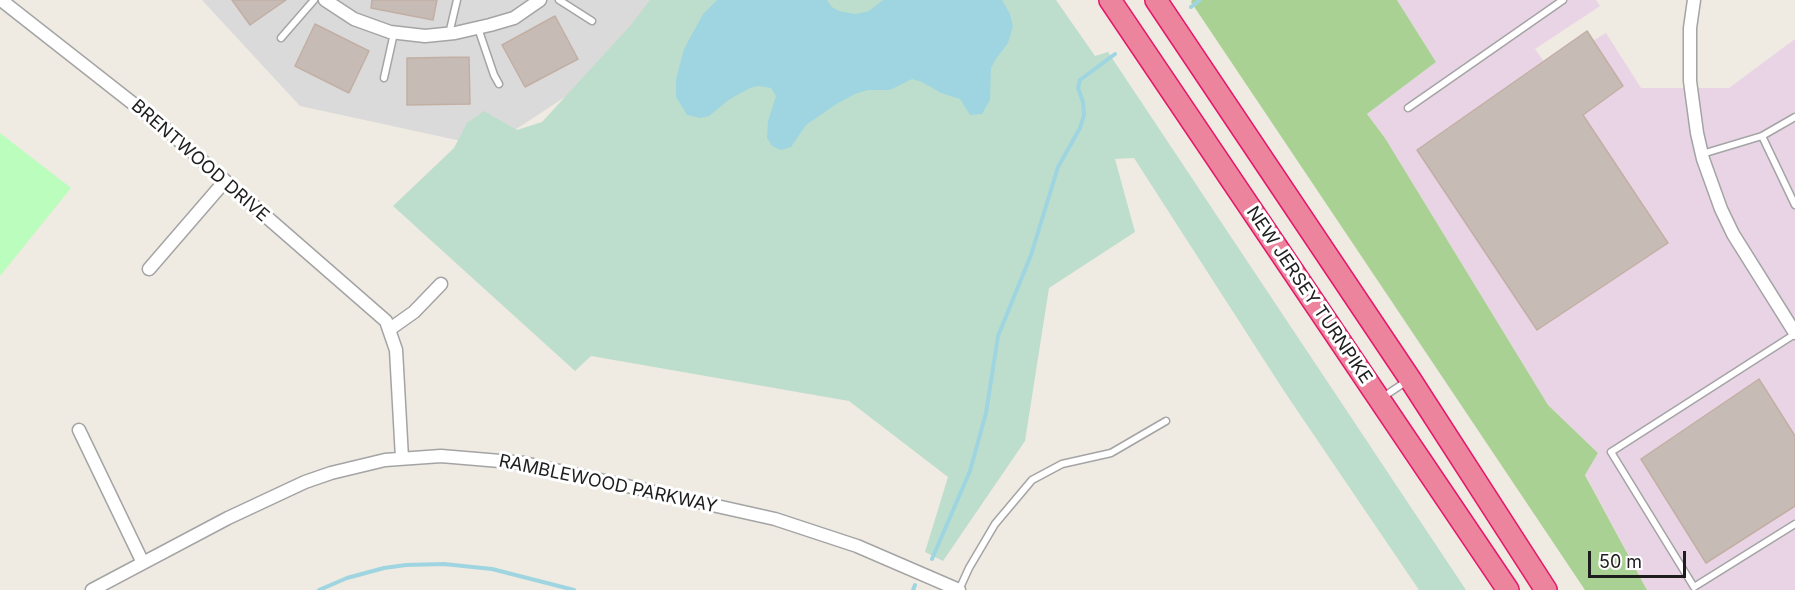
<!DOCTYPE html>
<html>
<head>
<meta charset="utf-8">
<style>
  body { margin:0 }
  #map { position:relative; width:1795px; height:590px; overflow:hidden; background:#efeae2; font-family:Inter,sans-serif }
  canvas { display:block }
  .scale { position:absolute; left:1588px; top:551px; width:98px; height:27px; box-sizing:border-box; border:3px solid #1d1d1d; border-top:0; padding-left:8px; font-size:18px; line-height:21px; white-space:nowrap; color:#1d1d1d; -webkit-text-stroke:4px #fff; paint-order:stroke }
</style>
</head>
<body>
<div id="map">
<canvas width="1795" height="590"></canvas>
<div class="scale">50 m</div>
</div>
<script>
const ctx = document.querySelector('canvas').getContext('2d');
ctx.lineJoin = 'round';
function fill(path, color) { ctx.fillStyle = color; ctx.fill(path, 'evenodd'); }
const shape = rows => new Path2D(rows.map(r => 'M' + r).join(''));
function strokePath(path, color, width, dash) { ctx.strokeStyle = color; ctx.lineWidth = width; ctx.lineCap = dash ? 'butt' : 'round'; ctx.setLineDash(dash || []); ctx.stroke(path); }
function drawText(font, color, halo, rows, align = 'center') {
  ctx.font = font + ' Inter,sans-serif'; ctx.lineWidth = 6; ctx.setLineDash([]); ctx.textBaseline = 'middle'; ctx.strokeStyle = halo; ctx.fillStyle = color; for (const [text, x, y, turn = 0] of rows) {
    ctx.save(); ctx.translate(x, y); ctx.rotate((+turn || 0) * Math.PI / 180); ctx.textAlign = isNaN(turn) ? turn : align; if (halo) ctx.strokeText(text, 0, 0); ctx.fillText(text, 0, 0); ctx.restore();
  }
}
fill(shape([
  [202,0,656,0,635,51,489,147,300,106]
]), '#dbdada');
fill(shape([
  [1397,0,1596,0,1600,6,1535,49,1548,67,1606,33,1641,88,1729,88,1795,39,1795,590,1647,590,1585,474,1598,453,1548,405,1385,138,1367,114,1436,62]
]), '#e9d4e6');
fill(shape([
  [1192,0,1397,0,1436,62,1367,114,1385,138,1548,405,1598,453,1585,475,1647,590,1585,590,1191,2]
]), '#aad194');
fill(shape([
  [650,0,1056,0,1095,56,1108,52,1466,590,1419,590,1284,391,1134,158,1115,159,1135,232,1049,288,1025,441,943,561,925,552,948,477,849,401,591,356,575,371,393,206,454,148,467,123,484,111,517,130,542,122,630,26]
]), '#bedecd');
fill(shape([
  [0,133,71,188,0,276]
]), '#bbfdbd');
fill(shape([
  [717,0,827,0,832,7,839,11,855,14,869,11,883,0,1002,0,1010,14,1013,26,1008,43,996,59,991,68,990,100,982,114,970,115,960,99,941,93,922,82,912,79,890,90,868,90,855,94,838,103,806,125,791,147,781,150,772,146,767,138,768,121,776,96,771,88,758,86,750,88,730,99,709,116,700,118,687,115,676,97,676,79,684,49,703,14]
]), '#9fd5e0');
strokePath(shape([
  [1191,7,1200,0],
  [932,559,970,471,986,413,998,336,1031,255,1058,167,1080,128,1084,115,1083,102,1078,88,1080,80,1115,54],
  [319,590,347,578,384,568,406,565,444,564,492,569,574,590],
  [913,590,915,585]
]), '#9fd5e0', 4);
const building = shape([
  [232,0,286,0,250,25,232,0],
  [372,0,437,0,433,20,371,8,372,0],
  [555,16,578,59,525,87,502,45,555,16],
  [315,24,369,51,349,93,295,66,315,24],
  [1587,31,1623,86,1583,115,1668,243,1537,330,1417,150,1587,31],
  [469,57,470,104,407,105,407,58,469,57],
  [1759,379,1795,436,1795,506,1706,563,1641,459,1759,379]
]);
fill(building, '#c7bcb5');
strokePath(building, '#c2afa4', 1.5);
const service = shape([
  [559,0,592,21],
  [478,28,494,75,499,84],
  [449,34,457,0],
  [281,38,314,0],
  [384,78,394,33],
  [1408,108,1563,0],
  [1762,136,1795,205],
  [1702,154,1762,136,1795,117],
  [1795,334,1611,452,1694,587,1795,524],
  [1383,397,1407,381],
  [959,590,969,568,995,524,1032,480,1062,464,1111,453,1166,421]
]);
const minor = shape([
  [1,0,168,131,386,321,396,350,402,458],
  [325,0,354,19,390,32,425,36,455,33,490,25,514,18,540,0],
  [1694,0,1690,28,1690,81,1697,133,1703,159,1721,209,1733,234,1795,333],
  [149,269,225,181],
  [390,329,414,312,441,284],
  [79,430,143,563],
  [92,590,228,518,305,482,331,473,385,460,441,456,524,463,775,519,857,546,959,590]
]);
const motorway = shape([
  [1110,0,1508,590],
  [1156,0,1410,379,1546,590]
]);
strokePath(service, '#a4a4a4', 9);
strokePath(minor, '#a4a4a4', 15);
strokePath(motorway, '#e4186a', 24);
strokePath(service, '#fff', 6);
strokePath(minor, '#fff', 12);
strokePath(motorway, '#ec849d', 21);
drawText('18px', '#1d1d1d', '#fff', [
  ["BRENTWOOD DRIVE",200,161,41],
  ["NEW JERSEY TURNPIKE",1309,295,56],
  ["RAMBLEWOOD PARKWAY",608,484,12]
]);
</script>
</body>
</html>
